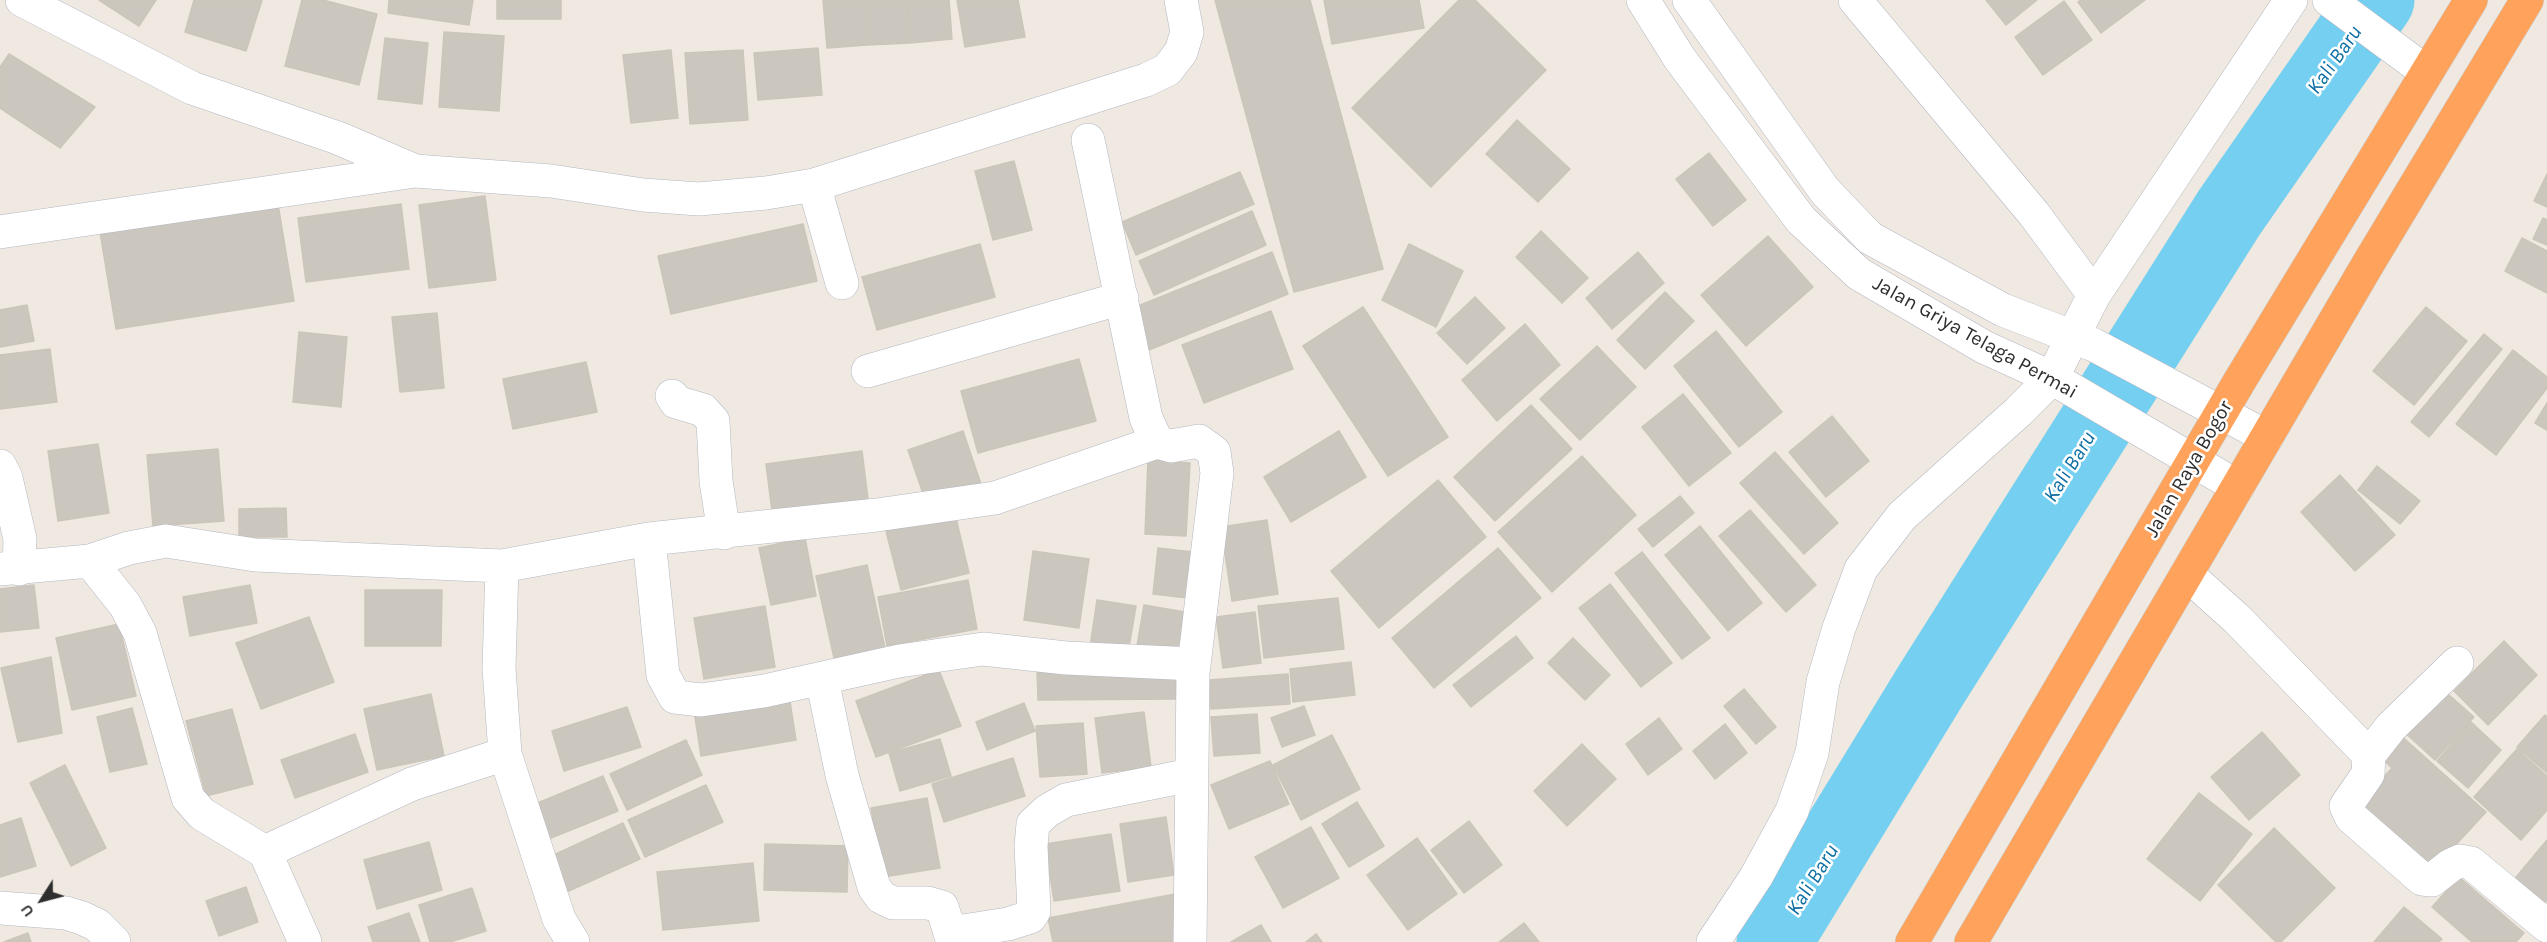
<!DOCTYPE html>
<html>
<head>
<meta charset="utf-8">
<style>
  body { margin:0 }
  #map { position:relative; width:2547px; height:942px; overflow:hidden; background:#efe9e1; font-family:Karla,sans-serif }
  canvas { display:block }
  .north { position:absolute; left:12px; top:870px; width:60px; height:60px; -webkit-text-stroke:4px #fff; paint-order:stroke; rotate:234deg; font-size:16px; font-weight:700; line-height:24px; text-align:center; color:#2e2e2e }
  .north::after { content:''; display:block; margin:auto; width:21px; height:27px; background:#2e2e2e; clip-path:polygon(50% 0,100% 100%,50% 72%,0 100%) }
</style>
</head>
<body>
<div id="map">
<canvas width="2547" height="942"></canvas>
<div class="north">U</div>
</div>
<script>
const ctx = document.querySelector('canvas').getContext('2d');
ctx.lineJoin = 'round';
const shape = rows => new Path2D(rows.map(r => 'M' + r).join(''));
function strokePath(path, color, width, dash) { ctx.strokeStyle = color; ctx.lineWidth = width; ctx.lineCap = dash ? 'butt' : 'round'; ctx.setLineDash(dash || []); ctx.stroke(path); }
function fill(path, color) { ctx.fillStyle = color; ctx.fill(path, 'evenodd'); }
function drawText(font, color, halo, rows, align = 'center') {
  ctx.font = font + ' Karla,sans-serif'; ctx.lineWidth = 5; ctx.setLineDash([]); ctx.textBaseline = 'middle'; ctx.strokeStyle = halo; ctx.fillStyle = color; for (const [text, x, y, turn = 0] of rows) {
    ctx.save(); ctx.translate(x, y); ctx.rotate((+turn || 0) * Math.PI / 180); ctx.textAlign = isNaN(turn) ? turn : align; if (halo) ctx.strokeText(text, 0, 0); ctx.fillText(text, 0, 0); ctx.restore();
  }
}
strokePath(shape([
  [1774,942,1931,685,2229,213,2377,0]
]), '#75cff0', 75);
const building = shape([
  [99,0,156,0,139,26,99,0],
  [194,0,262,0,246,51,185,32,194,0],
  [302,0,323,0,377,14,359,85,285,66,302,0],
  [389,0,473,0,469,25,388,13,389,0],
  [497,0,561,0,561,19,497,19,497,0],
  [823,0,864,0,867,45,827,48,823,0],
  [864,0,907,0,910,43,867,45,864,0],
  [907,0,949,0,952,39,910,43,907,0],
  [957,0,1018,0,1025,37,965,47,957,0],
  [1215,0,1310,0,1383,269,1294,292,1215,0],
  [1324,0,1419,0,1424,28,1332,44,1324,0],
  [1459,0,1475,0,1546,70,1431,187,1352,108,1459,0],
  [1986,0,2037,0,2006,25,1986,0],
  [2081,0,2145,0,2101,33,2078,2,2081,0],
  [2064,1,2092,40,2043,75,2015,37,2064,1],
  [444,32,504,36,499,111,439,107,444,32],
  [385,38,428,43,422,104,378,99,385,38],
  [818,48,822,95,758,100,754,53,818,48],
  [671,50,678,118,631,123,623,55,671,50],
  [743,50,748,120,690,124,685,53,743,50],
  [9,54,95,107,60,148,0,108,0,67,9,54],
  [1517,120,1570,169,1538,202,1486,154,1517,120],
  [1709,153,1746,200,1713,226,1676,179,1709,153],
  [1014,161,1032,230,993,240,975,171,1014,161],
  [1240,172,1254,204,1136,255,1122,222,1240,172],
  [2547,174,2547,207,2534,201,2547,174],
  [485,196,496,280,429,288,419,205,485,196],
  [278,204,294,301,116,329,100,232,278,204],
  [401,204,409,269,306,282,298,218,401,204],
  [1252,211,1266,245,1154,295,1139,261,1252,211],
  [2543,218,2547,220,2547,245,2533,239,2543,218],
  [803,224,817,281,671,314,658,256,803,224],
  [1541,231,1588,278,1562,303,1516,257,1541,231],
  [1768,236,1813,287,1746,346,1701,295,1768,236],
  [2522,238,2547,251,2547,293,2505,271,2522,238],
  [980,244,995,297,877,330,862,277,980,244],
  [1409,244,1463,271,1436,327,1382,300,1409,244],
  [1272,252,1288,294,1149,350,1133,308,1272,252],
  [1638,252,1664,283,1612,329,1586,298,1638,252],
  [1665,292,1694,321,1645,369,1617,340,1665,292],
  [1475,297,1505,328,1467,364,1437,333,1475,297],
  [27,305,34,341,0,347,0,310,27,305],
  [1363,307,1448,437,1388,476,1303,346,1363,307],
  [2426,307,2467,341,2414,405,2373,371,2426,307],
  [1271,311,1293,369,1204,403,1182,345,1271,311],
  [437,313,444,388,400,392,392,317,437,313],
  [1525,324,1560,365,1497,421,1462,380,1525,324],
  [1716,331,1782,412,1739,447,1674,366,1716,331],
  [299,332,347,337,341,407,293,402,299,332],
  [2484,334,2502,349,2429,437,2411,422,2484,334],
  [1597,346,1636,387,1580,440,1540,399,1597,346],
  [50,349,57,402,0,409,0,355,50,349],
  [2513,350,2547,377,2547,388,2496,455,2456,424,2513,350],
  [1079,359,1096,421,978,453,961,391,1079,359],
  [586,362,597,412,513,429,503,379,586,362],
  [1683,394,1731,453,1689,486,1642,427,1683,394],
  [2547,403,2547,430,2535,423,2547,403],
  [1531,405,1572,449,1495,521,1454,477,1531,405],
  [1832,416,1869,461,1826,497,1789,452,1832,416],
  [963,431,981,484,926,502,908,450,963,431],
  [1339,431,1366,477,1291,522,1264,477,1339,431],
  [98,444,109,513,58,521,48,451,98,444],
  [218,449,224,521,153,526,147,455,218,449],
  [862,451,869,507,773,519,766,464,862,451],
  [1775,452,1838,523,1804,554,1740,483,1775,452],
  [1582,456,1636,515,1552,592,1498,532,1582,456],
  [1148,460,1190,463,1186,536,1145,534,1148,460],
  [2377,466,2420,501,2400,524,2358,490,2377,466],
  [2340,475,2395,535,2355,571,2301,512,2340,475],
  [1438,480,1486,537,1379,628,1331,571,1438,480],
  [1680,496,1694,513,1653,547,1638,529,1680,496],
  [286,508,287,537,239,537,239,509,286,508],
  [1750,510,1816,585,1786,612,1719,536,1750,510],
  [955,514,969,573,901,590,886,531,955,514],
  [1267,520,1278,594,1232,601,1221,527,1267,520],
  [1700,526,1762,603,1728,631,1665,555,1700,526],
  [805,538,816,596,771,605,759,548,805,538],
  [1158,548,1193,552,1188,598,1153,594,1158,548],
  [1498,548,1541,598,1434,688,1392,638,1498,548],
  [1033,551,1089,559,1079,628,1024,620,1033,551],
  [1642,552,1710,638,1682,659,1615,573,1642,552],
  [867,565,885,648,834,658,816,576,867,565],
  [968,580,977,629,887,646,878,597,968,580],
  [1610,584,1672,663,1641,687,1579,608,1610,584],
  [34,585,39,628,0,632,0,589,34,585],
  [250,585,257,623,190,636,183,597,250,585],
  [365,590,442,590,441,646,365,646,365,590],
  [1338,598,1344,649,1264,658,1258,606,1338,598],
  [1097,600,1136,606,1128,653,1090,647,1097,600],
  [1144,605,1190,613,1182,660,1136,652,1144,605],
  [765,606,775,667,704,679,694,618,765,606],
  [1255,612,1261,663,1223,668,1216,617,1255,612],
  [309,617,334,682,261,709,236,643,309,617],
  [119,624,136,696,72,710,56,638,119,624],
  [1516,636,1533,658,1471,707,1453,685,1516,636],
  [1573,638,1610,675,1585,700,1548,663,1573,638],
  [2504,641,2537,675,2488,725,2454,691,2504,641],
  [51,657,62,733,18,742,1,668,51,657],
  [1351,662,1355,695,1293,702,1290,669,1351,662],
  [1175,668,1176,699,1038,700,1037,669,1175,668],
  [939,670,961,726,876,757,856,701,939,670],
  [1288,674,1290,704,1211,709,1209,680,1288,674],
  [2440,687,2474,717,2435,760,2402,730,2440,687],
  [1744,689,1776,727,1756,744,1724,706,1744,689],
  [431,694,444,756,377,770,364,709,431,694],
  [789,695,796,740,701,756,694,711,789,695],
  [1024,703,1035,731,987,750,976,722,1024,703],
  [1304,706,1315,735,1282,747,1271,718,1304,706],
  [627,707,641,747,564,771,552,731,627,707],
  [132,708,147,764,110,772,97,717,132,708],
  [232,709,253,784,206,796,186,721,232,709],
  [1144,712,1151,767,1102,773,1095,718,1144,712],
  [1257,714,1260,753,1214,756,1211,717,1257,714],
  [2545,715,2547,717,2547,773,2517,747,2545,715],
  [1659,718,1682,749,1648,775,1626,744,1659,718],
  [2471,722,2501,750,2468,788,2437,761,2471,722],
  [1083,723,1087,774,1040,777,1036,726,1083,723],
  [1725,724,1747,753,1715,779,1693,751,1725,724],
  [2262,732,2300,775,2249,820,2211,777,2262,732],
  [2398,733,2486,812,2428,875,2355,808,2392,768,2377,754,2398,733],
  [355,734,368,772,295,798,281,760,355,734],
  [1332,735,1360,789,1301,820,1273,765,1332,735],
  [940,739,951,776,900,791,889,753,940,739],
  [686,740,702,775,627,810,610,774,686,740],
  [1582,744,1616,779,1567,826,1534,791,1582,744],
  [2517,749,2547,776,2547,810,2521,840,2474,797,2517,749],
  [1013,758,1025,796,944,822,932,784,1013,758],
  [1270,761,1289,804,1229,829,1211,785,1270,761],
  [65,765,106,848,71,866,30,783,65,765],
  [603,776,618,811,541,842,528,807,603,776],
  [706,785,723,822,645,857,628,820,706,785],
  [2199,793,2252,834,2200,901,2147,859,2199,793],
  [927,798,940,868,883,877,871,808,927,798],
  [1357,802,1384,846,1349,867,1322,824,1357,802],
  [1166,817,1174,875,1128,882,1120,824,1166,817],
  [21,818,36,866,0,877,0,825,21,818],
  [1469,821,1502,865,1464,893,1431,850,1469,821],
  [623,823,640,859,562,894,545,859,623,823],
  [1311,827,1339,878,1283,908,1255,857,1311,827],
  [2274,828,2335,888,2281,942,2276,942,2218,885,2274,828],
  [1111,834,1120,891,1054,901,1045,844,1111,834],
  [1417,838,1457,894,1408,930,1367,875,1417,838],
  [2547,840,2547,900,2541,907,2512,882,2547,840],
  [429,842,442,890,377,909,364,860,429,842],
  [765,844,848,846,847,892,764,890,765,844],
  [753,863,759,921,663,930,657,872,753,863],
  [2459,877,2524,933,2516,942,2472,942,2432,907,2459,877],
  [246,887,258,922,219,936,206,901,246,887],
  [472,888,486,931,450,942,430,942,419,905,472,888],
  [1175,894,1184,942,1053,942,1048,918,1175,894],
  [2404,907,2442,939,2439,942,2374,942,2404,907],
  [409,913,420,942,373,942,368,927,409,913],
  [1524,923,1539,942,1499,942,1524,923],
  [1261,925,1271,942,1231,942,1261,925],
  [28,933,31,942,4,942,28,933],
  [1316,934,1322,942,1306,942,1316,934]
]);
fill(building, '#cbc7bf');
strokePath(building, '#cbc5ba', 1.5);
const minor = shape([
  [22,0,192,88,338,138,415,171,551,181,643,195,699,199,766,193,814,185,1146,80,1167,70,1181,52,1187,32,1181,0],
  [1643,0,1680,59,1801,220,1859,274,1984,347,2052,378,2238,487],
  [1689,0,1825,191,1870,238,2003,310,2094,345,2267,437],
  [1855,0,2034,214,2094,295],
  [2329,0,2425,71],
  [1088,140,1146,418,1157,442],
  [814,185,842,283],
  [0,232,415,171],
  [868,371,1122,298],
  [672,396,676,402,703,410,713,421,716,481,724,533],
  [0,466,6,478,20,539,19,569],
  [649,539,663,675,675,697,701,700,764,691,899,661,983,649,1066,658,1194,664],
  [90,561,125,605,140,633,188,798,202,814,265,852,305,942],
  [502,566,499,668,505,754,559,919,573,942],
  [0,569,90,561,129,548,166,541,255,555,502,566,649,539,877,515,995,498,1157,442,1171,446,1199,441,1214,452,1217,473,1193,673,1190,942],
  [2188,575,2237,619,2369,755,2368,774,2346,806,2351,817,2422,879,2432,880,2451,865,2460,861,2471,863,2547,926],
  [822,679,842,775,874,887,881,897,893,903,928,903,942,907,953,942],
  [2369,755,2391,727,2457,663],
  [265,852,412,784,505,754],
  [0,908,66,913,82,918,97,925,114,942],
  [950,933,1008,924,1030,917,1034,911,1031,846,1033,824,1047,811,1066,800,1191,775],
  [1713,942,1756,877,1792,811,1812,753,1823,682,1839,628,1861,569,1902,516,2018,412,2052,378,2094,295,2291,0]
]);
const highway = shape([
  [1912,942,2239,382,2471,0],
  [1971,942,2368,264,2527,0]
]);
strokePath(minor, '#b4b7c1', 34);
strokePath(highway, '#c9c9c9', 34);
strokePath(minor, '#fff', 33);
strokePath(highway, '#ffa35c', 33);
drawText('20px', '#2e2e2e', '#fff', [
  ["Jalan Griya Telaga Permai",1975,338,29],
  ["Jalan Raya Bogor",2189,469,-60]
]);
drawText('italic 21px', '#0d6fa3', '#fff', [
  ["Kali Baru",2335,60,-55],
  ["Kali Baru",2070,467,-58],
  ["Kali Baru",1813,880,-58]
]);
</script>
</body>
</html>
